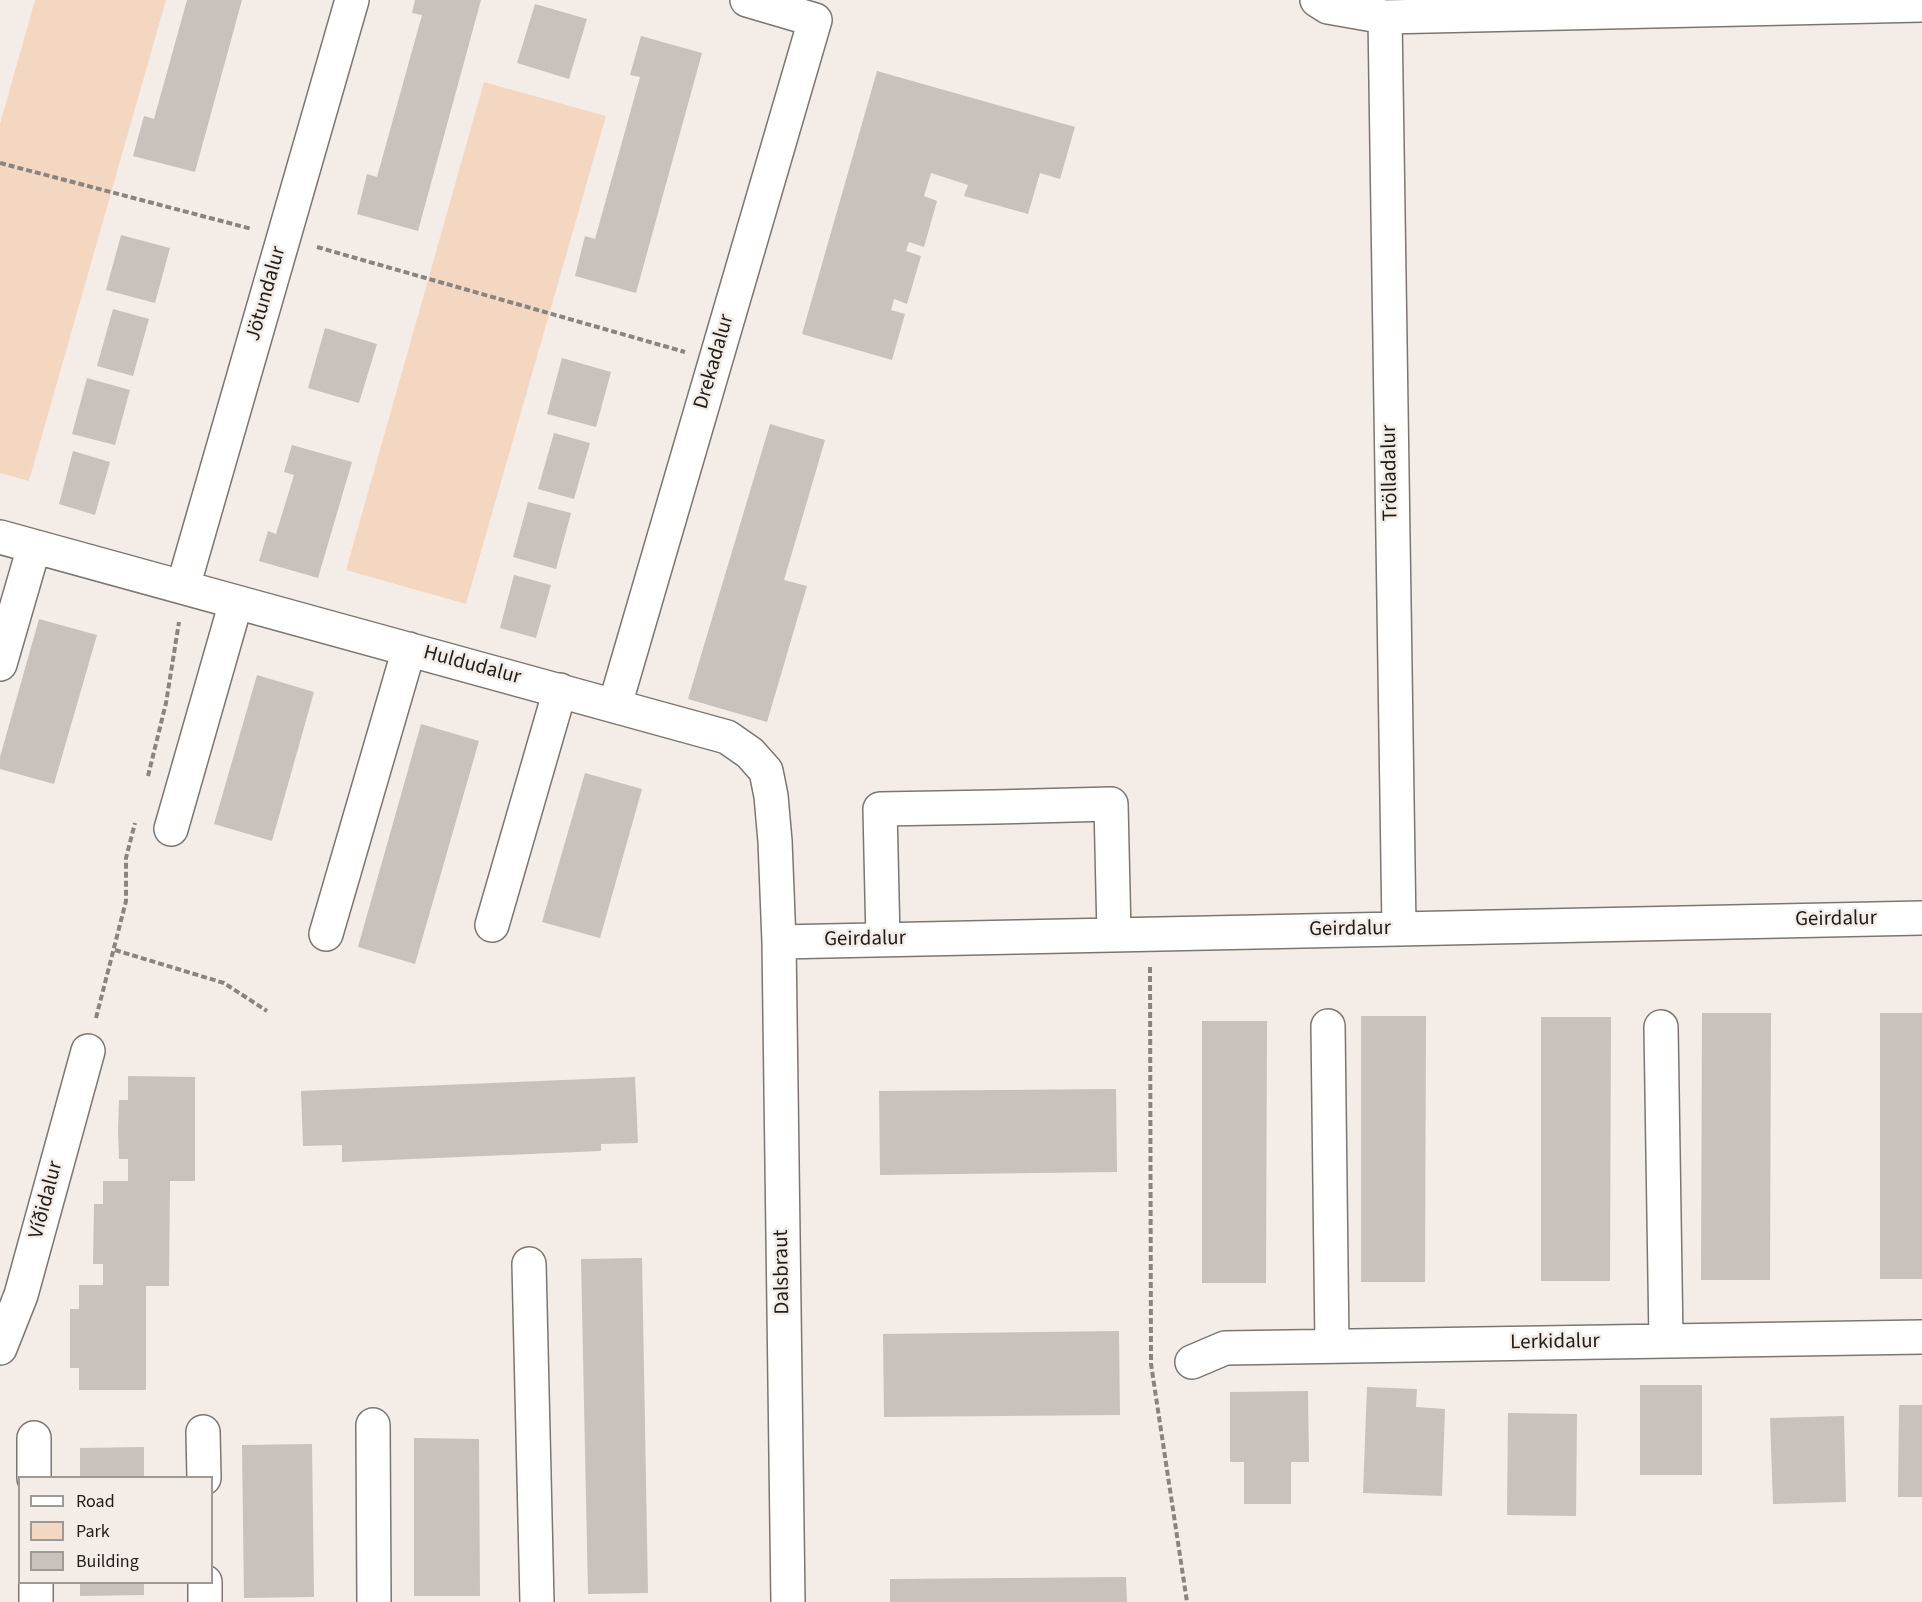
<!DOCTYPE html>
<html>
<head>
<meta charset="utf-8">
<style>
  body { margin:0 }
  #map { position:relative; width:1922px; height:1602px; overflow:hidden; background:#f4ede7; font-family:"Source Sans 3",sans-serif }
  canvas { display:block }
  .legend { position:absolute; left:18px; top:1476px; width:195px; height:108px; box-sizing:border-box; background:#f4ede7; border:2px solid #9f9995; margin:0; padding:8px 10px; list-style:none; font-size:18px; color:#1f1c1a }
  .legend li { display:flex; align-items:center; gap:12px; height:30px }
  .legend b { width:30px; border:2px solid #9f9995 }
</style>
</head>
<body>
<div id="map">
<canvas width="1922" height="1602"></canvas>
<ul class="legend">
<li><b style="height:8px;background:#fff"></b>Road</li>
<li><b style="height:16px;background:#f4d7c0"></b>Park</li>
<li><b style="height:16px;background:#c8c1bc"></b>Building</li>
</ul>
</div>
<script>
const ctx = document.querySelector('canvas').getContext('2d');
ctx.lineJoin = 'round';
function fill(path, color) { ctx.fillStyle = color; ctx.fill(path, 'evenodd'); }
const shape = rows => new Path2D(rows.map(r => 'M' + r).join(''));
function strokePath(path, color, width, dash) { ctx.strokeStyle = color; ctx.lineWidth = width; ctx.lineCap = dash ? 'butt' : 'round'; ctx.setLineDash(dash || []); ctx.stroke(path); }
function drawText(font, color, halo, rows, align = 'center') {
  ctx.font = font + ' "Source Sans 3",sans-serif'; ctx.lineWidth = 5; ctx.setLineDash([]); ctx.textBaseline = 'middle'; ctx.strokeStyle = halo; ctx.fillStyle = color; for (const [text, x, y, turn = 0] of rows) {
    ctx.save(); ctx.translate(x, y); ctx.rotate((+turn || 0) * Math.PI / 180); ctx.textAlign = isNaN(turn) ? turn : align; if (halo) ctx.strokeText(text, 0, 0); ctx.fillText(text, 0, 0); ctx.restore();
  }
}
fill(shape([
  [35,0,166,0,29,481,0,473,0,124],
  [484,82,606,116,466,604,346,570]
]), '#f4d7c0');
fill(shape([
  [187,0,242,0,195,172,133,156,144,116,154,119],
  [415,0,481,0,418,231,357,214,367,174,377,177,422,15,412,13],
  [535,4,587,19,569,79,517,63],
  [641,36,702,53,636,293,575,276,585,236,595,239,640,77,630,75],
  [877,71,1075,127,1060,179,1040,173,1028,214,964,196,968,185,931,173,924,196,937,201,924,247,909,242,906,251,921,256,907,304,894,299,891,310,905,314,892,360,802,334],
  [121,235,170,248,155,303,106,290],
  [113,309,149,319,133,376,97,366],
  [325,328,377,344,359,403,308,388],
  [562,358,611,372,596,427,547,414],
  [87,378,130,390,115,445,72,434],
  [770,424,825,440,784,580,807,586,767,722,688,699],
  [554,433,590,443,574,499,538,489],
  [292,445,352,462,318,578,259,561,268,531,276,534,294,475,284,472],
  [73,451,110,462,95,515,59,504],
  [528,502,571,513,556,569,513,557],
  [514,575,551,585,536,638,500,628],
  [39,619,97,635,54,784,0,769,0,757],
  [257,675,314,692,272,841,214,824],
  [421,724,479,741,415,964,358,947],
  [585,773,642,789,600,938,542,922],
  [1702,1013,1771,1013,1770,1280,1701,1280],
  [1880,1013,1922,1013,1922,1279,1880,1279],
  [1361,1016,1426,1016,1425,1282,1361,1282],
  [1541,1017,1611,1017,1610,1281,1541,1281],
  [1202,1021,1267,1021,1266,1283,1202,1283],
  [128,1076,195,1077,195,1181,170,1181,169,1286,146,1286,146,1390,79,1390,79,1368,70,1368,70,1309,79,1309,79,1285,103,1285,103,1264,93,1264,94,1204,103,1204,103,1181,128,1181,128,1159,119,1159,118,1130,119,1100,128,1100],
  [635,1077,638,1143,601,1144,601,1151,342,1162,342,1145,303,1146,301,1091],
  [1116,1089,1117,1172,880,1175,879,1091],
  [642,1258,648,1593,588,1594,581,1259],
  [1119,1331,1120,1415,884,1417,883,1334],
  [1640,1385,1702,1385,1702,1475,1640,1475],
  [1367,1387,1417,1389,1416,1407,1445,1409,1442,1496,1363,1493],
  [1308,1391,1309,1462,1291,1462,1291,1504,1244,1504,1244,1462,1230,1462,1230,1392],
  [1899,1405,1922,1405,1922,1497,1898,1497],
  [1508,1413,1577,1414,1576,1516,1507,1515],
  [1844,1416,1846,1502,1773,1504,1770,1418],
  [414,1438,479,1439,480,1596,414,1596],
  [312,1444,314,1597,244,1598,242,1445],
  [144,1447,144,1478,80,1478,80,1448],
  [1126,1577,1127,1602,890,1602,890,1579],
  [80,1582,144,1582,144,1595,80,1596]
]), '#c8c1bc');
const minor = shape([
  [1317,0,1328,7,1385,17,1922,5],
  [1385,17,1399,929],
  [0,537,727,737,750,753,766,771,771,796,775,841,779,942,788,1602],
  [183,587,352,0],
  [0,664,34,547],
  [615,705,815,20,747,0],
  [171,829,236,602],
  [492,925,560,690],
  [326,934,409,649],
  [883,940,880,809,995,807,1111,804,1114,935],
  [779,942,1922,918],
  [1328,1026,1332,1346],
  [1661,1027,1666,1341],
  [529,1264,537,1602],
  [0,1348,21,1295,88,1051],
  [1192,1362,1225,1348,1922,1337],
  [373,1425,374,1602],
  [203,1432,204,1478],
  [34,1438,34,1478],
  [36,1582,36,1602],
  [205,1582,205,1602]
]);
strokePath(minor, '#7c7671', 36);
strokePath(shape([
  [0,163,252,229],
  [317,247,685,352],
  [148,776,166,703,179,622],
  [115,950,224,983,267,1011],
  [1150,967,1151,1364,1187,1602],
  [96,1018,126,901,126,858,135,823]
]), '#898480', 4, [6, 3]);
strokePath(minor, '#fff', 33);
drawText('21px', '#1f1c1a', '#f4ede7', [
  ["Jötundalur",267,294,-74],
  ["Drekadalur",715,362,-74],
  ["Trölladalur",1391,473,-91],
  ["Huldudalur",472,666,15],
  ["Geirdalur",1836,920,-1],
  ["Geirdalur",1350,930,-1],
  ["Geirdalur",865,940,-1],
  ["Víðidalur",47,1200,-75],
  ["Dalsbraut",783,1272,-91],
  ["Lerkidalur",1555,1343,-1]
]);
</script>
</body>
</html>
